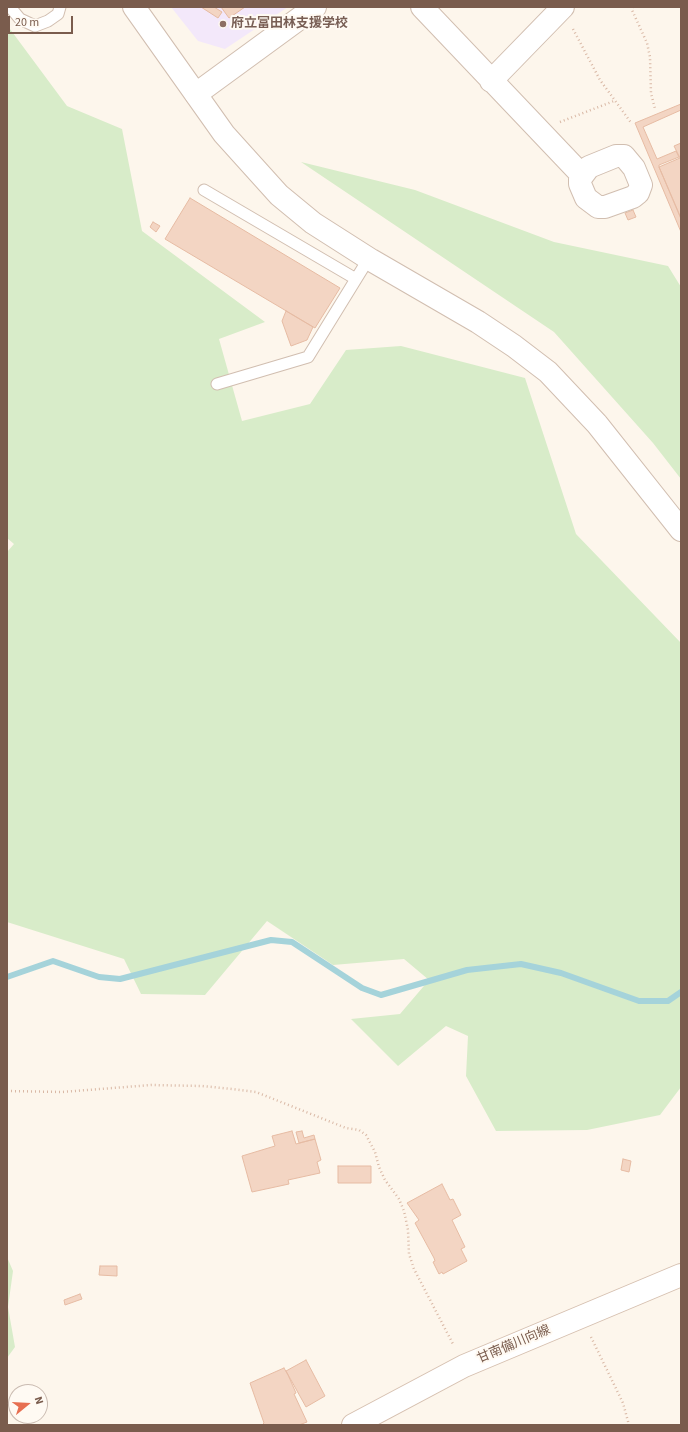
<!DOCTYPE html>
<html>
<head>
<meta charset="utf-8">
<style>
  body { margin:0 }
  #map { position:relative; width:688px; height:1432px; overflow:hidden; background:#fdf6ec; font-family:"Source Sans 3",sans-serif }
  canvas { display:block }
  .frame { position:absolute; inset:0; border:8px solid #7a5c4d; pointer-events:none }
  .north { position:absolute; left:8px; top:1384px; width:40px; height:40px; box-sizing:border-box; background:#fffaf3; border:1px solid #cabbb1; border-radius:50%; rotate:72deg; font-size:11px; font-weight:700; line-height:16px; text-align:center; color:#7a5c4d }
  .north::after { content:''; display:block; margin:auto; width:14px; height:18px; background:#e76f51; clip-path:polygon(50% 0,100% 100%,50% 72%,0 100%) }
  .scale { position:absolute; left:8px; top:16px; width:65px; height:18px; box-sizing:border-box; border:2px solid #7a5c4d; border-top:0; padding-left:5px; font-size:12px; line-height:14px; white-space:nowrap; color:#7a5c4d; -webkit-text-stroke:3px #fffaf3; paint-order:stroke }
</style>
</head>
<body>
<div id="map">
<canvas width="688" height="1432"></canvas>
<div class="frame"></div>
<div class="north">N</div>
<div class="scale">20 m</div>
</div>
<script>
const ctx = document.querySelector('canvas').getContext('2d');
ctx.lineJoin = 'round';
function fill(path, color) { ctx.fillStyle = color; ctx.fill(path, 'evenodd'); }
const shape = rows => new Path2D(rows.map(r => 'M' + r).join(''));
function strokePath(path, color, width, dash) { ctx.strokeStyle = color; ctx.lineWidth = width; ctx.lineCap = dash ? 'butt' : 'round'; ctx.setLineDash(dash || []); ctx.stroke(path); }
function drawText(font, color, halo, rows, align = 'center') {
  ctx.font = font + ' "Source Sans 3","Noto Sans JP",sans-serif'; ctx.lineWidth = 4; ctx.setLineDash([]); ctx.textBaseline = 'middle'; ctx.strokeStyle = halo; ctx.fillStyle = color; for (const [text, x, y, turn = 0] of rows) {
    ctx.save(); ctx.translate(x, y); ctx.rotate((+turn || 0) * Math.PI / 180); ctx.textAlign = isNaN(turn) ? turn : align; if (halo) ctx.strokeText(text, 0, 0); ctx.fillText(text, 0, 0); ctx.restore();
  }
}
fill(shape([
  [171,7,288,7,225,49,198,41]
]), '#f3e8fa');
fill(shape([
  [7,25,67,106,122,129,142,231,265,322,219,339,242,421,310,404,346,350,401,346,525,378,576,534,681,643,681,1087,660,1115,587,1130,496,1131,466,1076,468,1036,446,1026,398,1066,351,1019,400,1014,429,980,404,959,333,965,267,921,205,995,141,994,124,959,7,922,7,552,14,544,7,538],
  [301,162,415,190,554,242,668,266,681,287,681,479,653,443,554,332],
  [7,1257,13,1271,8,1307,15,1347,7,1358]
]), '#d8ecc9');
strokePath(shape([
  [7,977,53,961,99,977,120,979,271,940,292,942,362,988,381,995,467,970,521,964,561,973,639,1001,668,1001,681,992]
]), '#a5d3da', 6);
const building = shape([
  [201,7,214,7,222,12,218,18,201,7],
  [221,7,245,7,229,18,221,7],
  [681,104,681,110,643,127,657,159,676,151,679,157,659,165,659,167,681,219,681,232,635,123,681,104],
  [681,143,681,218,659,167,680,158,674,146,681,143],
  [190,198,340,288,315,328,165,239,190,198],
  [633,210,636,217,628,220,625,213,633,210],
  [153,222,160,226,156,232,150,227,153,222],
  [286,311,313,327,307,340,291,346,282,321,286,311],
  [292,1131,296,1144,315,1139,321,1160,317,1162,320,1173,288,1180,289,1184,252,1192,242,1156,275,1146,272,1136,292,1131],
  [302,1131,304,1138,314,1135,315,1139,299,1143,296,1132,302,1131],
  [623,1159,631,1161,629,1172,621,1170,623,1159],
  [338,1166,371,1166,371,1183,338,1183,338,1166],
  [442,1184,450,1200,453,1199,461,1215,452,1220,465,1247,461,1249,467,1261,443,1274,442,1272,439,1274,433,1262,435,1261,434,1258,415,1223,419,1220,407,1203,442,1184],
  [100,1266,117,1266,117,1276,99,1275,100,1266],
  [80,1294,82,1299,65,1305,64,1300,80,1294],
  [306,1360,325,1396,306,1407,286,1371,306,1360],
  [284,1368,288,1375,296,1393,294,1394,307,1422,299,1425,262,1425,264,1423,250,1383,284,1368]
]);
fill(building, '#f3d5c3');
strokePath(building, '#e6bba3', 1);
const service = shape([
  [10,7,20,19,35,26,48,21,58,14,60,7],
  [204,190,356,279],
  [217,384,308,357,369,258]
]);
const minor = shape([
  [422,7,577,170,584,172],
  [491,81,563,7],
  [196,94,315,7],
  [616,156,624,156,634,168,641,185,638,193,633,197,605,207,598,207,586,198,580,184,580,179,589,167,616,156]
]);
const tertiary = shape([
  [134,7,224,134,279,195,313,223,371,260,478,322,514,346,548,372,597,424,681,530]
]);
const secondary = shape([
  [353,1425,464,1366,681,1275]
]);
strokePath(service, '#d1beb0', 13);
strokePath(minor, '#d1beb0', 24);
strokePath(tertiary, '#d1beb0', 24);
strokePath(secondary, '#d6c0b0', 24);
strokePath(shape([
  [633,7,632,10,647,43,650,57,651,93,655,109],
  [573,29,600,80,632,124],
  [560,122,614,101],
  [7,1091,62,1092,151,1085,202,1086,232,1089,256,1092,346,1128,359,1130,366,1135,375,1152,379,1167,385,1180,399,1199,404,1211,408,1230,409,1254,414,1269,454,1346],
  [591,1337,623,1403,629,1425]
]), '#d9b8a5', 2.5, [1, 3]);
strokePath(service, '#fff', 11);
strokePath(minor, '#fff', 22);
strokePath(tertiary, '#fff', 22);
strokePath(secondary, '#fff', 22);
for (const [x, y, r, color] of [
  [223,24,4,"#8d6e63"]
]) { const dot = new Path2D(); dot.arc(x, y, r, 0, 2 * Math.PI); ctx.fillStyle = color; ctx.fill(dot); strokePath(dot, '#fffaf3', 1.5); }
drawText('bold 13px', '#785e54', '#fffaf3', [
  ["府立富田林支援学校",231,24]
], 'left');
drawText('13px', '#7a5c4d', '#fffaf3', [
  ["甘南備川向線",514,1345,-23]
]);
</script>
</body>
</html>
